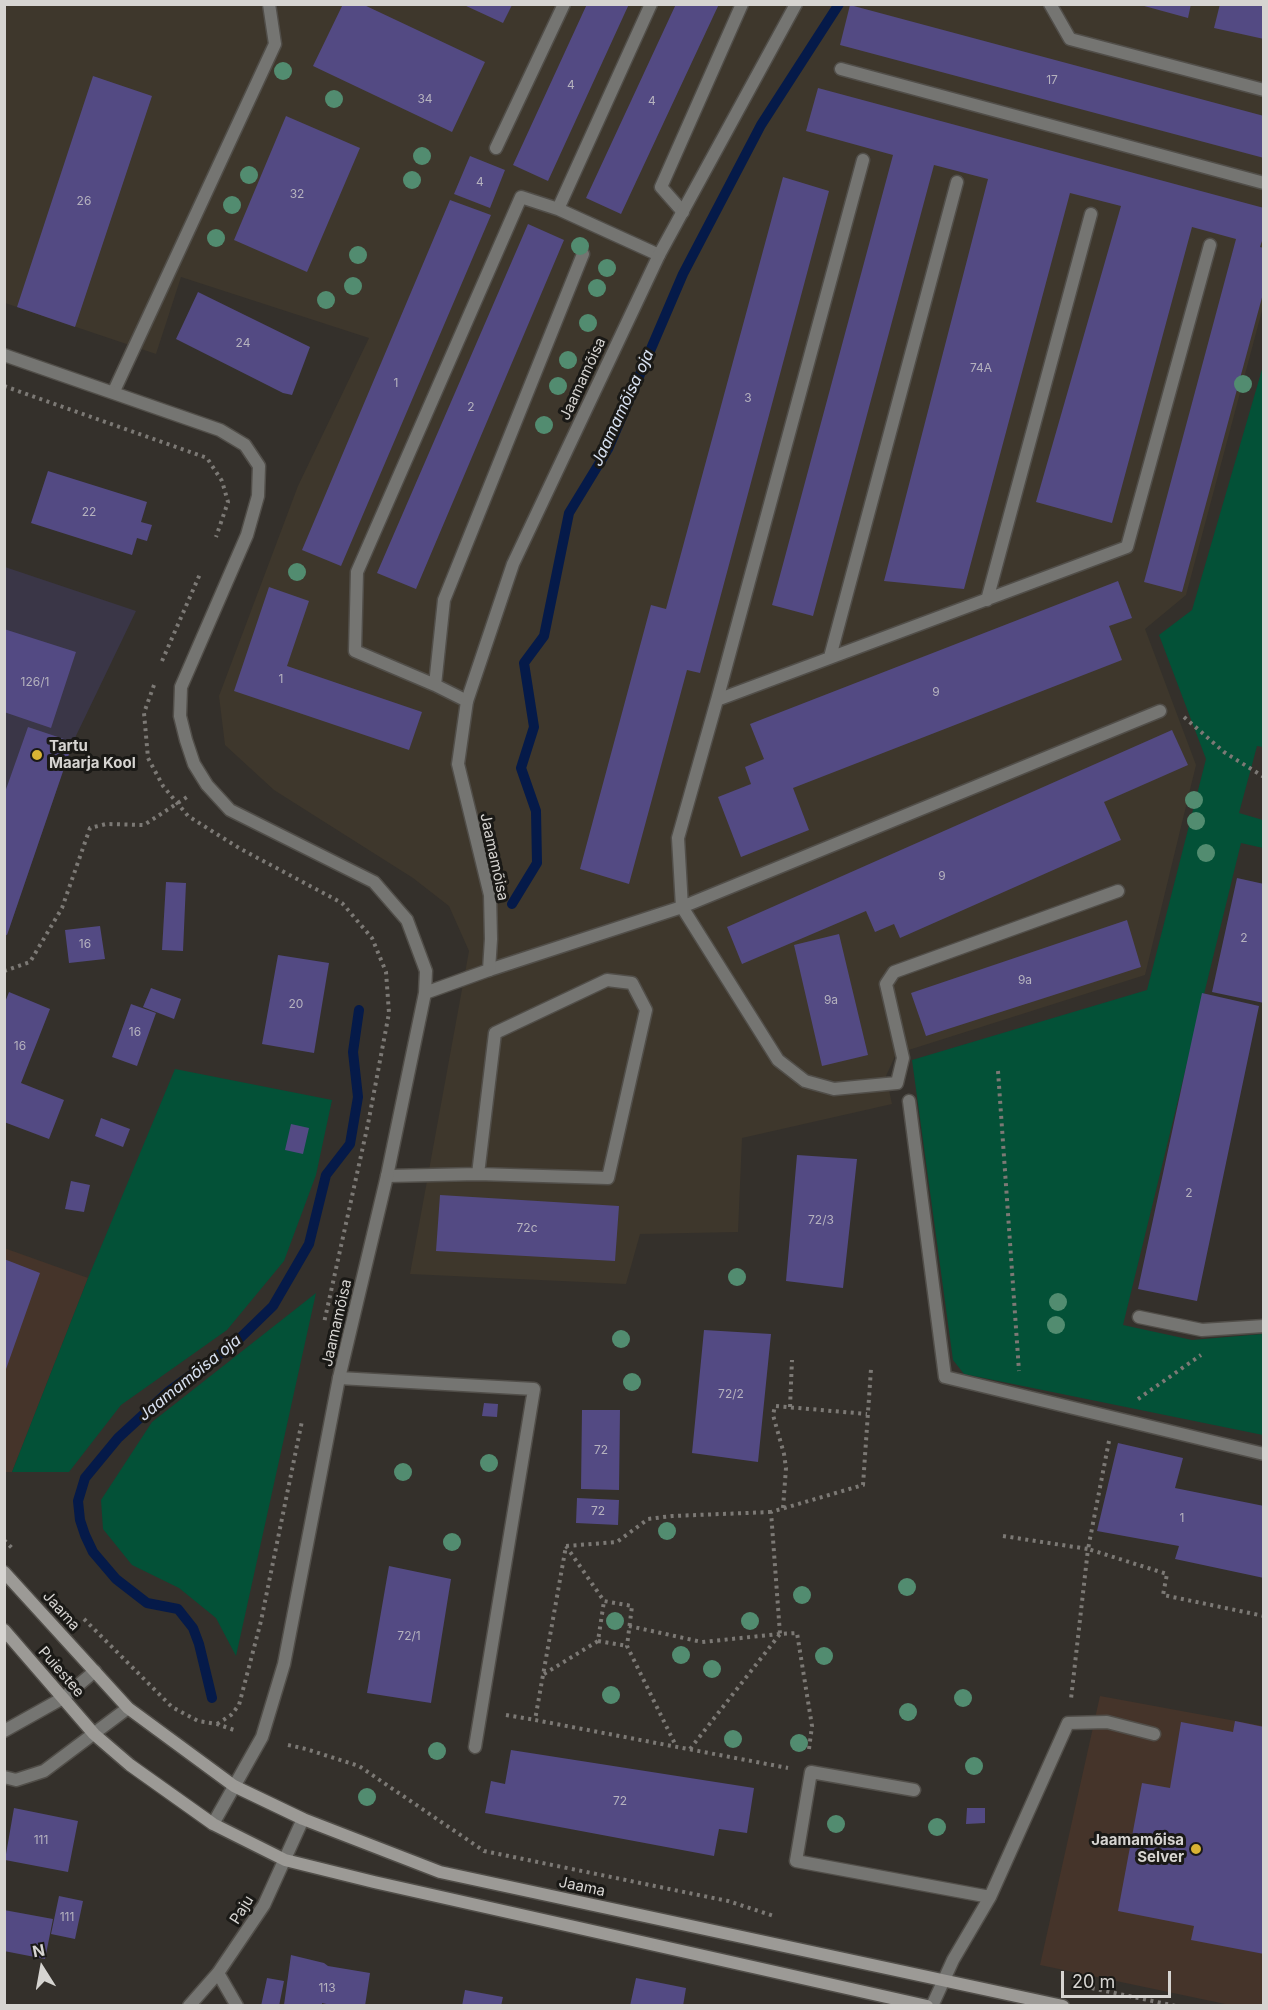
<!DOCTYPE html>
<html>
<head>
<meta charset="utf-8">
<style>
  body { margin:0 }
  #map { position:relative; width:1268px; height:2010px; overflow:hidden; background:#34302b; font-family:Inter,sans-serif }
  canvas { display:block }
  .frame { position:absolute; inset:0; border:6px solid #d6d4d1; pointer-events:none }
  .north { position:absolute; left:12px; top:1938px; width:60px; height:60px; -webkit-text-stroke:4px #1a1916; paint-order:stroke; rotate:349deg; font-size:16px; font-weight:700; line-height:24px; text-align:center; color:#d6d4d1 }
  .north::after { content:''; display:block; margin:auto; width:21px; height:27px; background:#d6d4d1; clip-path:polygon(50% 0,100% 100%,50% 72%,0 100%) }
  .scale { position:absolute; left:1061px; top:1971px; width:110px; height:27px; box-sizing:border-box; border:3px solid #d6d4d1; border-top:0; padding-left:8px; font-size:18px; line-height:21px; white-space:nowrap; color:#d6d4d1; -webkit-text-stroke:4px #1a1916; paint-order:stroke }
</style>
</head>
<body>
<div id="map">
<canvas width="1268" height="2010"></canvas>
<div class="frame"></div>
<div class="north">N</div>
<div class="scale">20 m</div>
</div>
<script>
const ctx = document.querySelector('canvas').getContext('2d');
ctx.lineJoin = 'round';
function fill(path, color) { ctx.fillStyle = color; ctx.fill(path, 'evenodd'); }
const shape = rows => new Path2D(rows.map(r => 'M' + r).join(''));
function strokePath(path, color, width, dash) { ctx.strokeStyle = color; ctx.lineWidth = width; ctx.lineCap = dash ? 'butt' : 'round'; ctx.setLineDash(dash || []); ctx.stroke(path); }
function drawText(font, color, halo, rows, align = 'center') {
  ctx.font = font + ' Inter,sans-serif'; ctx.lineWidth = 6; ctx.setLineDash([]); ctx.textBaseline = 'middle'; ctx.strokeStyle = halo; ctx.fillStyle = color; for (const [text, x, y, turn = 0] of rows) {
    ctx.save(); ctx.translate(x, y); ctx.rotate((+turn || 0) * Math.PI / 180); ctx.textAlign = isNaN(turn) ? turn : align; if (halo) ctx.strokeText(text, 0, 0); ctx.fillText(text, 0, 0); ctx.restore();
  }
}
fill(shape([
  [4,1248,88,1278,12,1472,4,1472],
  [1100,1696,1263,1726,1263,2005,1230,2005,1040,1965]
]), '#45342a');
fill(shape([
  [5,5,1263,5,1263,307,1186,595,1145,629,1196,765,1145,975,896,1054,886,1076,892,1104,742,1138,738,1232,640,1234,626,1284,410,1274,469,951,449,906,413,878,274,790,225,745,219,696,298,486,369,338,181,277,156,354,5,303]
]), '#3e372c');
fill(shape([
  [5,567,136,611,73,742,7,935,5,936]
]), '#3a3647');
fill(shape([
  [1263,366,1263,747,1257,746,1239,813,1263,820,1263,848,1241,843,1123,1325,1192,1340,1263,1334,1263,1435,964,1374,953,1360,912,1060,1147,990,1206,759,1159,635,1192,610],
  [175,1069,332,1100,316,1175,284,1261,227,1330,121,1405,69,1472,12,1472,88,1278],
  [316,1293,236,1656,216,1618,179,1588,132,1565,103,1529,101,1500,152,1422]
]), '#035137');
strokePath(shape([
  [512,904,537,863,536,811,521,768,534,727,524,663,544,636,569,513,608,449,683,274,761,125,839,4],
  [212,1698,199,1644,193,1628,178,1609,147,1603,116,1579,93,1552,85,1535,80,1520,78,1501,85,1478,118,1438,169,1391,235,1343,273,1306,309,1244,326,1175,350,1144,358,1097,353,1052,359,1010]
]), '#051a49', 10);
fill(shape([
  [343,4,362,4,485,62,452,132,313,66],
  [587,4,629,4,548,181,513,165],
  [676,4,719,4,621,214,586,198],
  [1137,4,1191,4,1188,18],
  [1220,4,1264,4,1264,39,1214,28],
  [464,5,512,5,503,23],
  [850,5,1264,116,1264,158,840,45],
  [93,76,152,96,75,327,17,307],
  [818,88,1264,208,1264,235,1260,247,1264,248,1264,290,1182,592,1144,582,1236,239,1192,227,1112,523,1036,502,1121,206,1070,193,964,589,884,581,988,179,934,165,813,616,772,605,893,155,806,131],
  [286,116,360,148,307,272,234,240],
  [470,156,505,170,490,208,454,194],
  [783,177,829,191,700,673,687,670,629,884,580,869,651,605,666,609],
  [450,200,491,215,341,566,302,550],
  [528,224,564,240,416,589,377,573],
  [198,292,310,347,292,395,283,393,176,339],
  [48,471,147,502,141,522,152,525,147,541,137,538,132,555,31,523],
  [1118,581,1132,618,1109,626,1122,660,793,788,809,830,741,857,718,797,751,784,745,767,764,759,750,724],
  [269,587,309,601,287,666,422,712,409,750,234,691],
  [4,629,76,652,51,728,4,712],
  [28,727,73,742,7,935,4,934,4,795],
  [1172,730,1188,765,1104,802,1121,840,900,938,894,924,875,932,866,911,742,964,727,927],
  [1237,878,1264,884,1264,1003,1212,992],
  [166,882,186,883,183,951,162,950],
  [1127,920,1141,967,926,1036,911,993],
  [100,926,105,959,69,963,65,930],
  [839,934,868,1055,822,1066,794,945],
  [278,955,329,963,314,1053,262,1044],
  [151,988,181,999,174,1019,143,1007],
  [9,992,50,1009,21,1083,64,1100,49,1139,4,1122,4,1005],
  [1202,993,1259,1006,1197,1301,1138,1289],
  [131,1004,156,1013,137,1066,112,1057],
  [101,1118,130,1129,123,1147,95,1136],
  [291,1124,309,1128,303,1154,285,1150],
  [797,1155,857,1159,843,1288,786,1281],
  [71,1181,90,1185,84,1212,65,1209],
  [440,1195,619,1206,615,1261,436,1251],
  [4,1259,40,1273,5,1372,4,1372],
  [704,1330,771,1334,758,1462,692,1453],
  [484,1403,498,1404,497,1417,482,1416],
  [582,1410,620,1410,619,1490,581,1489],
  [1118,1443,1183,1458,1175,1488,1264,1506,1264,1578,1175,1559,1179,1546,1097,1531],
  [577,1498,619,1500,618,1525,576,1523],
  [389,1566,451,1579,431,1703,367,1693],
  [1235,1721,1264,1727,1264,1954,1191,1940,1194,1926,1118,1911,1142,1783,1170,1788,1181,1722,1233,1732],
  [511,1750,754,1788,747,1833,719,1829,714,1856,485,1813,491,1781,505,1784],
  [14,1808,78,1821,68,1872,5,1860],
  [967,1808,985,1808,985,1823,966,1824],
  [59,1896,83,1901,75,1939,51,1934],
  [4,1910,53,1919,45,1959,4,1951],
  [291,1955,324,1963,328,1966,370,1973,365,2006,335,2006,322,2003,322,2006,284,2005],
  [267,1978,284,1981,279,2006,261,2006],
  [636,1978,686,1988,683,2006,630,2006],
  [465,1990,503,1997,501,2006,462,2006]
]), '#534a83');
const service = shape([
  [651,4,558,209,659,255],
  [1050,4,1070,39,1264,90],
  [841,69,1264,183],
  [496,148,564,4],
  [683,212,661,187,742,4],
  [114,391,275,44,269,4],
  [987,600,1091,214],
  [830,657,957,182],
  [435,685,444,600,583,254],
  [717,700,863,160],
  [467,701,435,685,355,651,357,572,521,197,558,209],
  [1118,891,894,972,886,984,903,1058,897,1083,834,1089,805,1081,778,1060,682,907,678,838,717,700,1127,547,1210,245],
  [489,970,682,907,1160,711],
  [909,1101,945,1377,1264,1454],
  [387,1176,478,1174,608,1178,646,1010,632,983,607,980,495,1033,478,1174],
  [1139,1317,1202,1330,1264,1326],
  [339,1378,534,1389,475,1747],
  [914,1790,811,1772,796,1861,990,1897],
  [932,2006,953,1960,990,1897,1068,1723,1107,1722,1154,1734]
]);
const minor = shape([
  [4,355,220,430,245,445,259,466,258,496,247,535,181,687,180,716,186,740,194,764,207,785,230,810,374,882,407,920,426,971,425,993],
  [4,1731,63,1698,95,1671],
  [4,1777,16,1780,44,1771,128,1708],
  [213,1824,262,1737,284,1664,339,1378,387,1176,425,993,489,970,491,939,490,895,458,764,467,701,513,564,659,255,796,4],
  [218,1973,237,2006],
  [189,2006,218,1973,264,1905,303,1819]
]);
const secondary = shape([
  [4,1572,128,1708,234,1786,303,1819,440,1872,1063,2006],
  [4,1630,94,1734,130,1765,213,1824,285,1860,374,1882,927,2006]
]);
strokePath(service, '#514e49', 15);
strokePath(minor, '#514e49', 15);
strokePath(secondary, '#514e49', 15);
strokePath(shape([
  [4,386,207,458,222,481,228,502,216,537],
  [162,661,200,574],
  [154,685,144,713,148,758,163,786,188,816,239,848,342,903,372,938,386,972,389,1013,368,1124,324,1323],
  [1184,717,1224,752,1264,777],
  [4,971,30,962,62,908,90,828,106,824,144,825,187,797],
  [998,1071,1019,1371],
  [1138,1399,1201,1355],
  [790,1407,792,1360],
  [1109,1441,1088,1549,1167,1574,1163,1595,1264,1616],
  [783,1508,786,1468,784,1454,773,1415,775,1406,867,1414],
  [771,1512,672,1516,648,1519,617,1542,566,1546,535,1720,788,1768],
  [1003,1536,1088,1549,1071,1699],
  [4,1540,12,1548],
  [566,1546,604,1601,632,1606,627,1646,676,1746],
  [84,1619,172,1707,198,1721,217,1724,234,1730],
  [629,1626,702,1642,780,1634],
  [598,1641,627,1646],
  [544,1674,598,1641,604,1601],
  [506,1715,535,1720],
  [217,1724,231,1715,239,1705,261,1621,302,1421],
  [288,1745,306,1749,359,1766,484,1851,728,1901,774,1916],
  [690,1749,780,1634],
  [809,1749,812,1726,797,1633,780,1634,771,1512,863,1485,871,1369],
  [1077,1985,1176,2006]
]), '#7c7975', 4, [3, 4.5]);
strokePath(service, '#757572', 12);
strokePath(minor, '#757572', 12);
strokePath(secondary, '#9c9a96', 12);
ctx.fillStyle = '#528c70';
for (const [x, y] of [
  [283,71],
  [334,99],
  [422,156],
  [249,175],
  [412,180],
  [232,205],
  [216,238],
  [580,246],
  [358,255],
  [607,268],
  [353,286],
  [597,288],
  [326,300],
  [588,323],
  [568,360],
  [1243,384],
  [558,386],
  [544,425],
  [297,572],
  [1194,800],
  [1196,821],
  [1206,853],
  [737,1277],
  [1058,1302],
  [1056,1325],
  [621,1339],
  [632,1382],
  [489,1463],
  [403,1472],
  [667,1531],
  [452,1542],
  [907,1587],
  [802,1595],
  [615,1621],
  [750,1621],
  [681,1655],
  [824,1656],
  [712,1669],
  [611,1695],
  [963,1698],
  [908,1712],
  [733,1739],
  [799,1743],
  [437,1751],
  [974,1766],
  [367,1797],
  [836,1824],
  [937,1827]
]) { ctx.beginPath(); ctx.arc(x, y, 9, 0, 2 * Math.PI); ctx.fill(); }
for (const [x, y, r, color] of [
  [37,755,6,"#d9b334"],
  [1196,1849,6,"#d9b334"]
]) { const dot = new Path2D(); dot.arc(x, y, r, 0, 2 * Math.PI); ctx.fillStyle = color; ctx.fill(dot); strokePath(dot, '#1a1916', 2); }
drawText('12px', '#b5b2be', null, [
  ["17",1052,80],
  ["4",571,85],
  ["34",425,99],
  ["4",652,101],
  ["4",480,182],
  ["32",297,194],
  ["26",84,201],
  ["24",243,343],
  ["74A",981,368],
  ["1",396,383],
  ["3",748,398],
  ["2",471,407],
  ["22",89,512],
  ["1",281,679],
  ["126/1",35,682],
  ["9",936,692],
  ["9",942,876],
  ["2",1244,938],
  ["16",85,944],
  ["9a",1025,980],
  ["9a",831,1000],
  ["20",296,1004],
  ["16",135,1032],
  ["16",20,1046],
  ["2",1189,1193],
  ["72/3",821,1220],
  ["72c",527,1228],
  ["72/2",731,1394],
  ["72",601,1450],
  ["72",598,1511],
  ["1",1182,1518],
  ["72/1",409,1636],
  ["72",620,1801],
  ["111",41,1840],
  ["111",67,1917],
  ["113",327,1988]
]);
drawText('15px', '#d6d4d1', '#1a1916', [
  ["Jaamamõisa",583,379,-65],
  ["Jaamamõisa",494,857,78],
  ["Jaamamõisa",337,1323,-77],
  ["Jaama",61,1611,48],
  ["Puiestee",61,1672,49],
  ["Jaama",582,1887,12],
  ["Paju",242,1910,-58]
]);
drawText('bold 15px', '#d6d4d1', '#1a1916', [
  ["Tartu",49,746],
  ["Maarja Kool",49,763],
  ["Jaamamõisa",1184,1840,"right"],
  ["Selver",1184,1857,"right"]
], 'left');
drawText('italic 16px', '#d8e1f1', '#1a1916', [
  ["Jaamamõisa oja",623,408,-65],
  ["Jaamamõisa oja",190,1378,-39]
]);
</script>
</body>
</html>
